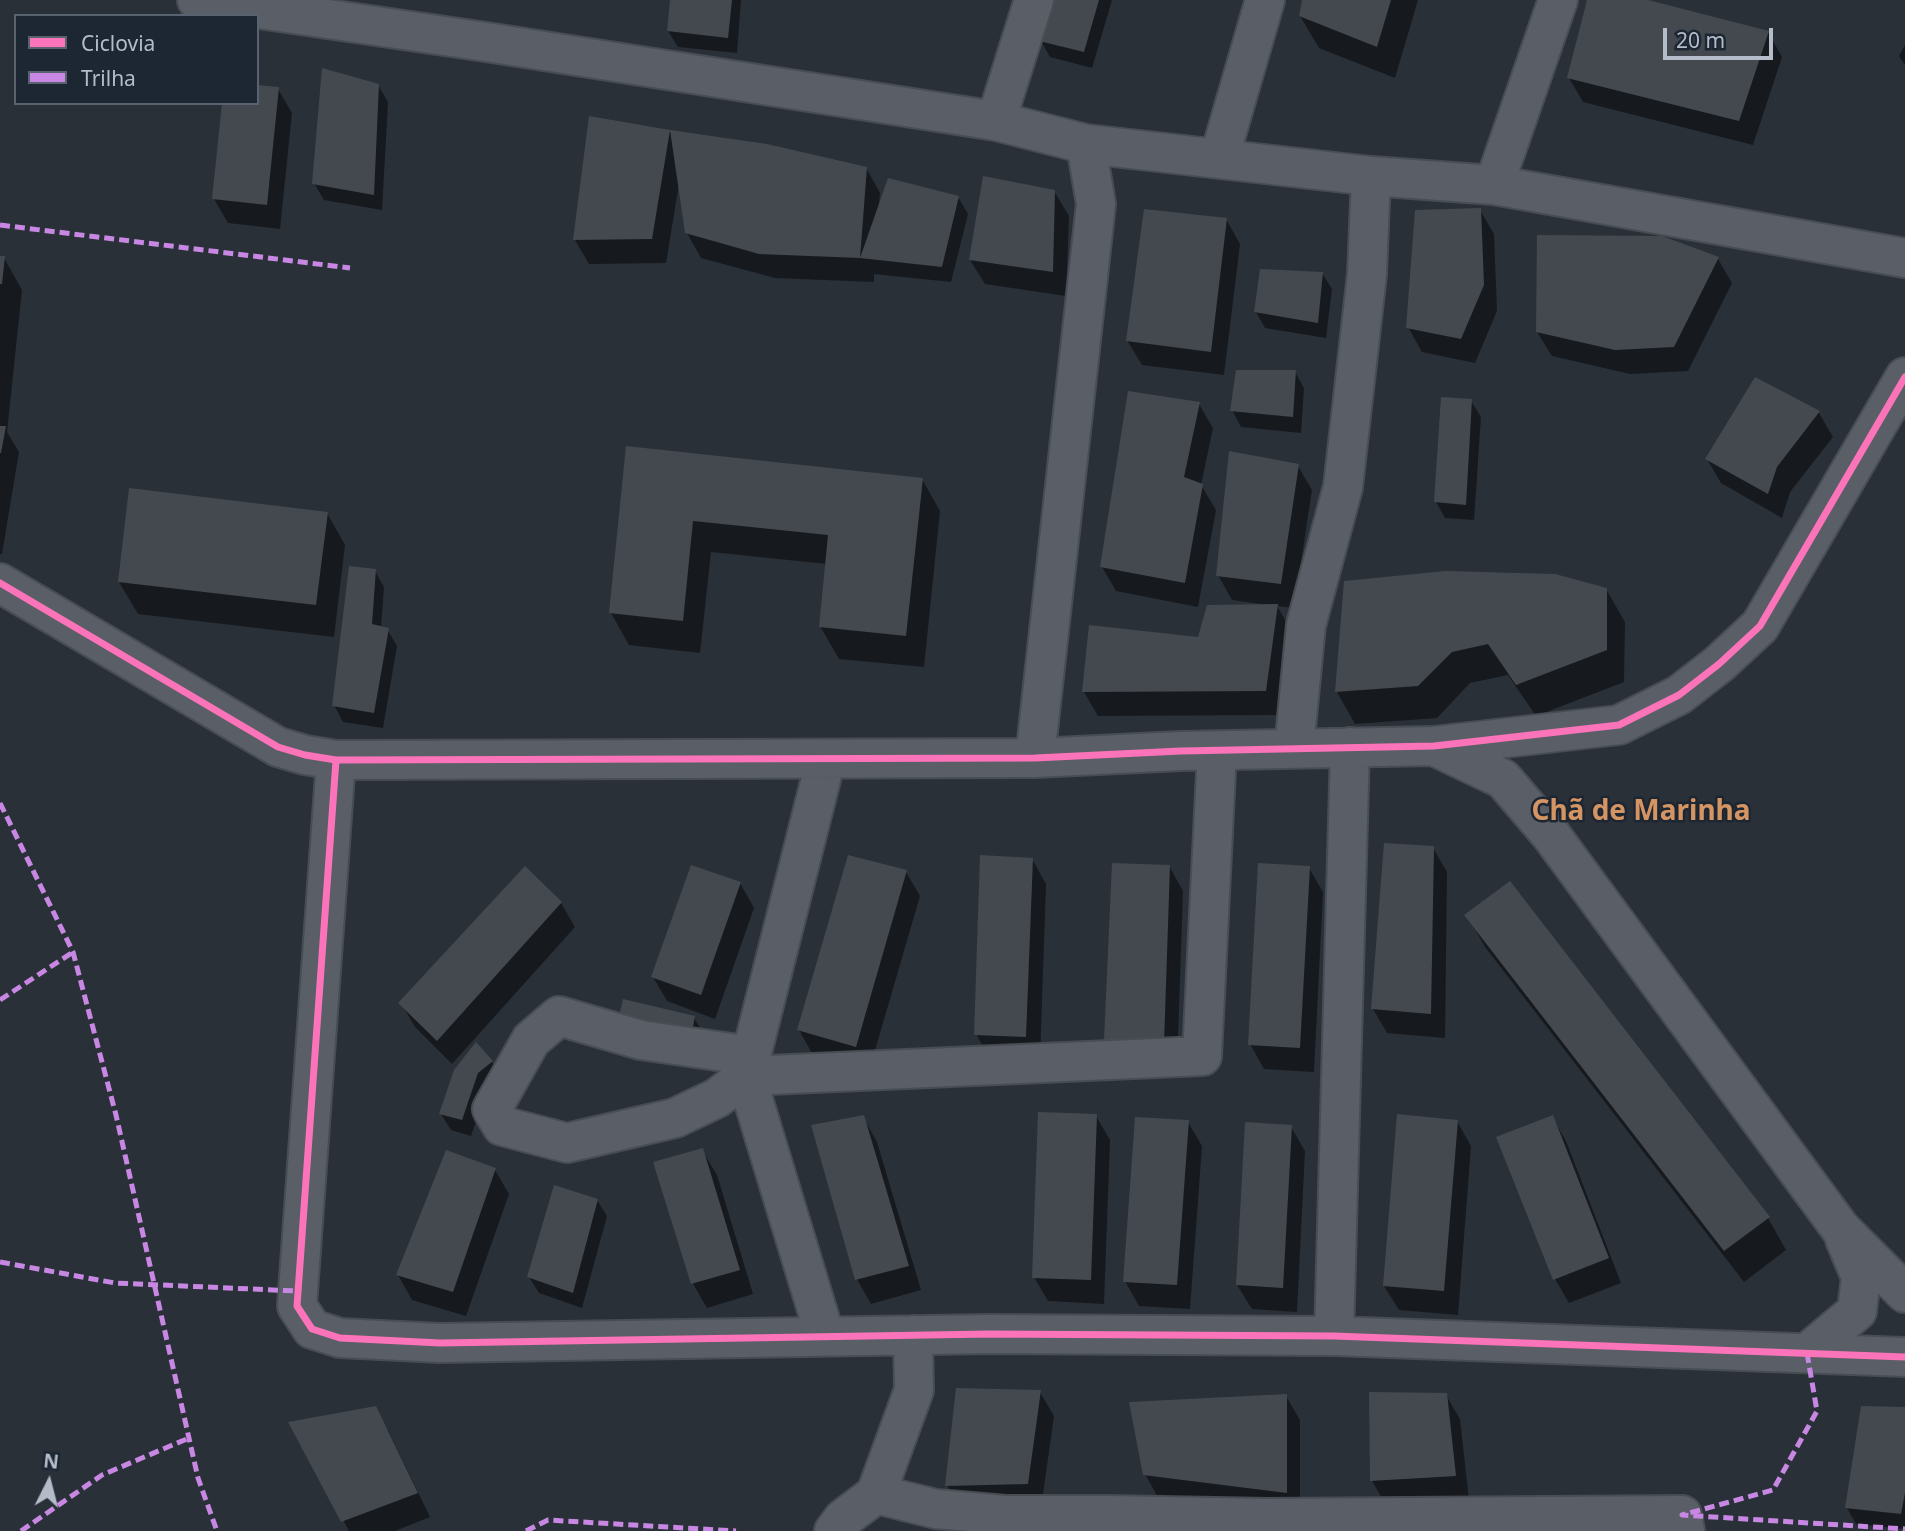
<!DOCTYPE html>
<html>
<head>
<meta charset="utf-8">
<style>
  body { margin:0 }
  #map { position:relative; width:1905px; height:1531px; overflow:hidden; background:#2a3038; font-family:"Noto Sans",sans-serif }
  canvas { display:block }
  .legend { position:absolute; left:14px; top:14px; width:245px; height:91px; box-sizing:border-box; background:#1d2633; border:2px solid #59626f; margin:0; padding:9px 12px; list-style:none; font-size:21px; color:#b4bcc9 }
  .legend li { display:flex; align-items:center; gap:14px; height:35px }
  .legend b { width:35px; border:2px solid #59626f }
  .north { position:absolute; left:14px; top:1447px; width:70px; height:70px; -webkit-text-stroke:5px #1d2633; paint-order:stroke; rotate:6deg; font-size:19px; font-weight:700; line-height:28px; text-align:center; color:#b4bcc9 }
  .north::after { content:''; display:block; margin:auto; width:24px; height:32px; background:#b4bcc9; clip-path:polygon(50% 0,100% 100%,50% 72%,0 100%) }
  .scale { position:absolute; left:1663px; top:28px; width:110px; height:32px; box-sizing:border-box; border:4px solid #b4bcc9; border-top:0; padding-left:9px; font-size:21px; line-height:24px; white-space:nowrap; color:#b4bcc9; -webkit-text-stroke:5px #1d2633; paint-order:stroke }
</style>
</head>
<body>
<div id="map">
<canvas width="1905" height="1531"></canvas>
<ul class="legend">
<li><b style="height:9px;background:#fb73b8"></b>Ciclovia</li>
<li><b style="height:9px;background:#c787e3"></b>Trilha</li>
</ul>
<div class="north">N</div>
<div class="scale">20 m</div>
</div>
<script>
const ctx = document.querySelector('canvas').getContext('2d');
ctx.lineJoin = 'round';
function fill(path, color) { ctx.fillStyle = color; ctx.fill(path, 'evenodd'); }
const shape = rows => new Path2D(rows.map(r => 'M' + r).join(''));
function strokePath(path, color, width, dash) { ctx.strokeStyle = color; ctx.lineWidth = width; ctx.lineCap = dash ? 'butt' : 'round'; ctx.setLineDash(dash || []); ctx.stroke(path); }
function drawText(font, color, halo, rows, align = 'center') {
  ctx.font = font + ' "Noto Sans",sans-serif'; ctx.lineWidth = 5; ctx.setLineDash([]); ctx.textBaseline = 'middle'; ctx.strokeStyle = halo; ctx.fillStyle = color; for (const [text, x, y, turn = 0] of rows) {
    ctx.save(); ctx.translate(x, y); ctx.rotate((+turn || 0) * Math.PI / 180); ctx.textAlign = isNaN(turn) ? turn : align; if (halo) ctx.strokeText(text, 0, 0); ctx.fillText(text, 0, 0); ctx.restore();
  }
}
fill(shape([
  [672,0,741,0,737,53,678,47,668,31],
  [1052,0,1112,0,1092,68,1050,57,1041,41],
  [1304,0,1418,0,1395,78,1319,48,1300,16],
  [1589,0,1641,0,1768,32,1782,57,1753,145,1583,102,1569,78],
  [1905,45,1905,65,1899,56],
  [378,85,388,102,382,210,324,200,314,183],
  [278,89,292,113,280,229,228,223,214,199,257,103],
  [590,118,670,132,767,146,866,168,880,193,879,205,958,197,968,214,951,282,874,274,874,282,775,278,701,258,687,233,679,184,666,263,589,264,575,240],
  [1054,191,1069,216,1066,296,985,284,970,260],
  [1480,210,1494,234,1497,311,1475,363,1422,352,1408,327],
  [1226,219,1240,244,1224,375,1142,365,1127,340],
  [0,257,4,258,22,290,7,432,19,452,2,554,0,554],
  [1718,259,1732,283,1688,371,1630,374,1552,356,1537,332],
  [1322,273,1332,289,1326,338,1265,328,1256,312],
  [1295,372,1304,388,1301,433,1241,427,1232,410],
  [1756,380,1819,413,1833,437,1790,492,1782,518,1721,483,1707,459],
  [1471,401,1481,417,1474,520,1445,518,1436,502],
  [1199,404,1213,428,1201,485,1216,510,1198,607,1116,591,1102,567],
  [628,448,922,479,940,511,924,667,839,659,820,626,827,564,711,552,700,653,629,645,611,613],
  [1298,466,1312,490,1294,608,1277,606,1291,630,1279,715,1098,716,1084,692,1199,638,1261,606,1261,604,1232,600,1218,575],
  [327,513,345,545,334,637,138,614,119,582],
  [375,571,384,587,381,628,387,629,397,646,383,728,343,722,334,705],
  [1606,589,1625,622,1624,682,1536,716,1508,675,1470,683,1437,718,1355,724,1337,692],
  [1433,848,1447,872,1445,1038,1387,1033,1373,1009],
  [1032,859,1046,884,1040,1061,990,1059,976,1034],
  [1169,866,1183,891,1177,1068,1120,1064,1106,1039],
  [1309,868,1323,892,1314,1072,1264,1069,1250,1044],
  [906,872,920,896,869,1071,813,1055,799,1030],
  [740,883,754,908,715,1019,667,1001,653,977],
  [561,903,575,927,452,1064,415,1027,401,1003],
  [1467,915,1768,1218,1786,1250,1744,1282,1485,947],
  [694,1018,704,1034,630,1036],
  [492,1062,501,1078,487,1089,471,1136,451,1130,441,1114,455,1071],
  [1096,1116,1110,1140,1104,1304,1048,1301,1034,1277],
  [863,1117,877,1142,921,1290,871,1304,857,1279],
  [1552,1117,1566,1141,1621,1283,1569,1303,1555,1279],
  [1457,1121,1471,1146,1458,1315,1399,1310,1384,1286],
  [1188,1122,1202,1146,1190,1309,1139,1306,1125,1281],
  [1291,1127,1305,1151,1297,1312,1252,1309,1237,1285],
  [702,1150,717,1175,753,1294,707,1308,693,1284,655,1163],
  [495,1170,509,1194,466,1316,412,1300,398,1275],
  [597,1200,607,1216,582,1308,539,1293,529,1277],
  [1040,1392,1054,1416,1041,1508,961,1510,947,1485],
  [1446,1395,1460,1419,1469,1500,1386,1505,1372,1481],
  [1286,1396,1300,1420,1300,1517,1159,1499,1145,1474],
  [375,1408,389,1432,430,1517,395,1531,349,1531,291,1423],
  [1905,1409,1905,1529,1856,1524,1847,1508]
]), '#0007');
fill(shape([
  [670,0,732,0,728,38,667,31],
  [1051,0,1099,0,1084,52,1039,41],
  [1302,0,1391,0,1377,47,1299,16],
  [1587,0,1648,0,1769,31,1739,121,1567,78],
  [322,68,379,84,374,195,312,184],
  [257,85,279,87,267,205,212,199,222,103,257,103],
  [589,116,670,130,767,144,867,167,860,258,888,178,959,196,942,267,860,258,759,254,685,233,670,130,652,239,573,240],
  [983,176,1055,190,1053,272,969,260],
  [1481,208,1484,285,1461,339,1406,328,1415,210],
  [1144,209,1227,218,1211,352,1126,341],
  [1537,235,1662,236,1719,257,1674,347,1615,350,1536,332],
  [0,256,5,256,2,284,0,284],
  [1260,269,1323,272,1318,323,1254,312],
  [1236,370,1296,370,1293,417,1230,411],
  [1755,377,1820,411,1777,467,1768,494,1705,459],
  [1128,391,1200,402,1184,477,1203,484,1185,583,1100,567],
  [1441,397,1472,399,1466,505,1434,502],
  [0,426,6,426,1,453,0,453],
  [626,446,923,478,906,636,819,627,828,535,693,521,683,621,609,613],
  [1229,451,1299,464,1281,584,1216,576],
  [129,488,328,512,316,605,118,582],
  [349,566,376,569,372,624,389,628,374,713,332,706],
  [1445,571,1555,574,1607,588,1607,650,1516,685,1488,644,1452,652,1418,686,1335,692,1344,581],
  [1278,604,1266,691,1082,692,1089,625,1198,637,1207,605],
  [1384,843,1434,846,1431,1014,1371,1009],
  [848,855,907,870,856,1047,797,1030],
  [980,855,1033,858,1026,1037,974,1035],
  [1112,863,1170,865,1164,1044,1104,1040],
  [1258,863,1310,866,1300,1048,1248,1045],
  [691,865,741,882,701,995,651,977],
  [525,866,562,902,437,1041,398,1003],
  [1510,881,1770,1217,1724,1251,1464,915],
  [623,999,695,1016,691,1037,618,1020],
  [476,1042,493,1061,478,1073,462,1120,439,1114,454,1070],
  [1038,1112,1097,1114,1091,1280,1032,1278],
  [1397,1114,1458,1120,1444,1291,1383,1286],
  [864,1115,909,1266,855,1280,811,1125],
  [1553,1115,1609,1258,1553,1280,1496,1137],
  [1135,1117,1189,1120,1177,1285,1123,1282],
  [1245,1122,1292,1125,1283,1288,1236,1285],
  [703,1148,740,1270,691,1284,653,1162],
  [446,1150,496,1168,453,1292,396,1275],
  [554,1185,598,1199,573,1293,527,1277],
  [956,1388,1041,1390,1028,1484,945,1486],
  [1369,1392,1447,1393,1456,1476,1370,1481],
  [1287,1394,1287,1493,1143,1475,1129,1402],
  [376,1406,418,1493,341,1522,288,1422],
  [1861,1406,1905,1407,1905,1493,1901,1514,1845,1508]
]), '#444950');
const minor = shape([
  [197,0,486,42,996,121],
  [1034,0,996,121,1086,144,1096,204,1035,758],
  [1086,144,1371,176,1494,185,1905,258],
  [1219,159,1265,0],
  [1494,185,1558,0],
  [0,583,278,747,305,755,336,760,1035,758,1181,751,1434,746,1619,725,1679,695,1719,664,1760,626,1905,377],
  [1434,746,1503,779,1551,835,1840,1228,1905,1293],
  [1294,748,1306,625,1343,487,1367,274,1371,176],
  [336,760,297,1306,312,1329,340,1338,440,1343,989,1334,1334,1336,1905,1357],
  [752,1056,641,1040,559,1016,531,1040,492,1109,502,1126,567,1143,675,1118,717,1098,746,1076,1202,1056,1217,751],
  [825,1336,746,1076,826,759],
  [1334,1336,1350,747],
  [1807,1353,1857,1311,1861,1277,1845,1239],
  [876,1494,936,1509,1005,1515,1108,1515,1268,1518,1682,1515,1685,1531],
  [834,1531,843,1519,876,1494,914,1390,913,1335]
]);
strokePath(minor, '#484c53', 42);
strokePath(minor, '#5a5e66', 38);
strokePath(shape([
  [0,225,350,268],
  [0,803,73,952,116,1115,198,1478,217,1531],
  [0,1000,73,952],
  [0,1262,115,1283,297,1291],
  [1807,1353,1817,1411,1773,1490,1682,1515,1905,1529],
  [21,1531,102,1475,189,1438],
  [526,1531,548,1520,736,1531]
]), '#c787e3', 5, [10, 5]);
strokePath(shape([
  [0,583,278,747,305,755,336,760,1035,758,1181,751,1434,746,1619,725,1679,695,1719,664,1760,626,1905,377],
  [336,760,297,1306,312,1329,340,1338,440,1343,989,1334,1334,1336,1905,1357]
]), '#fb73b8', 7);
drawText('bold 28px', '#d59563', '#1d2633', [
  ["Chã de Marinha",1641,812]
]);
</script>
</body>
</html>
